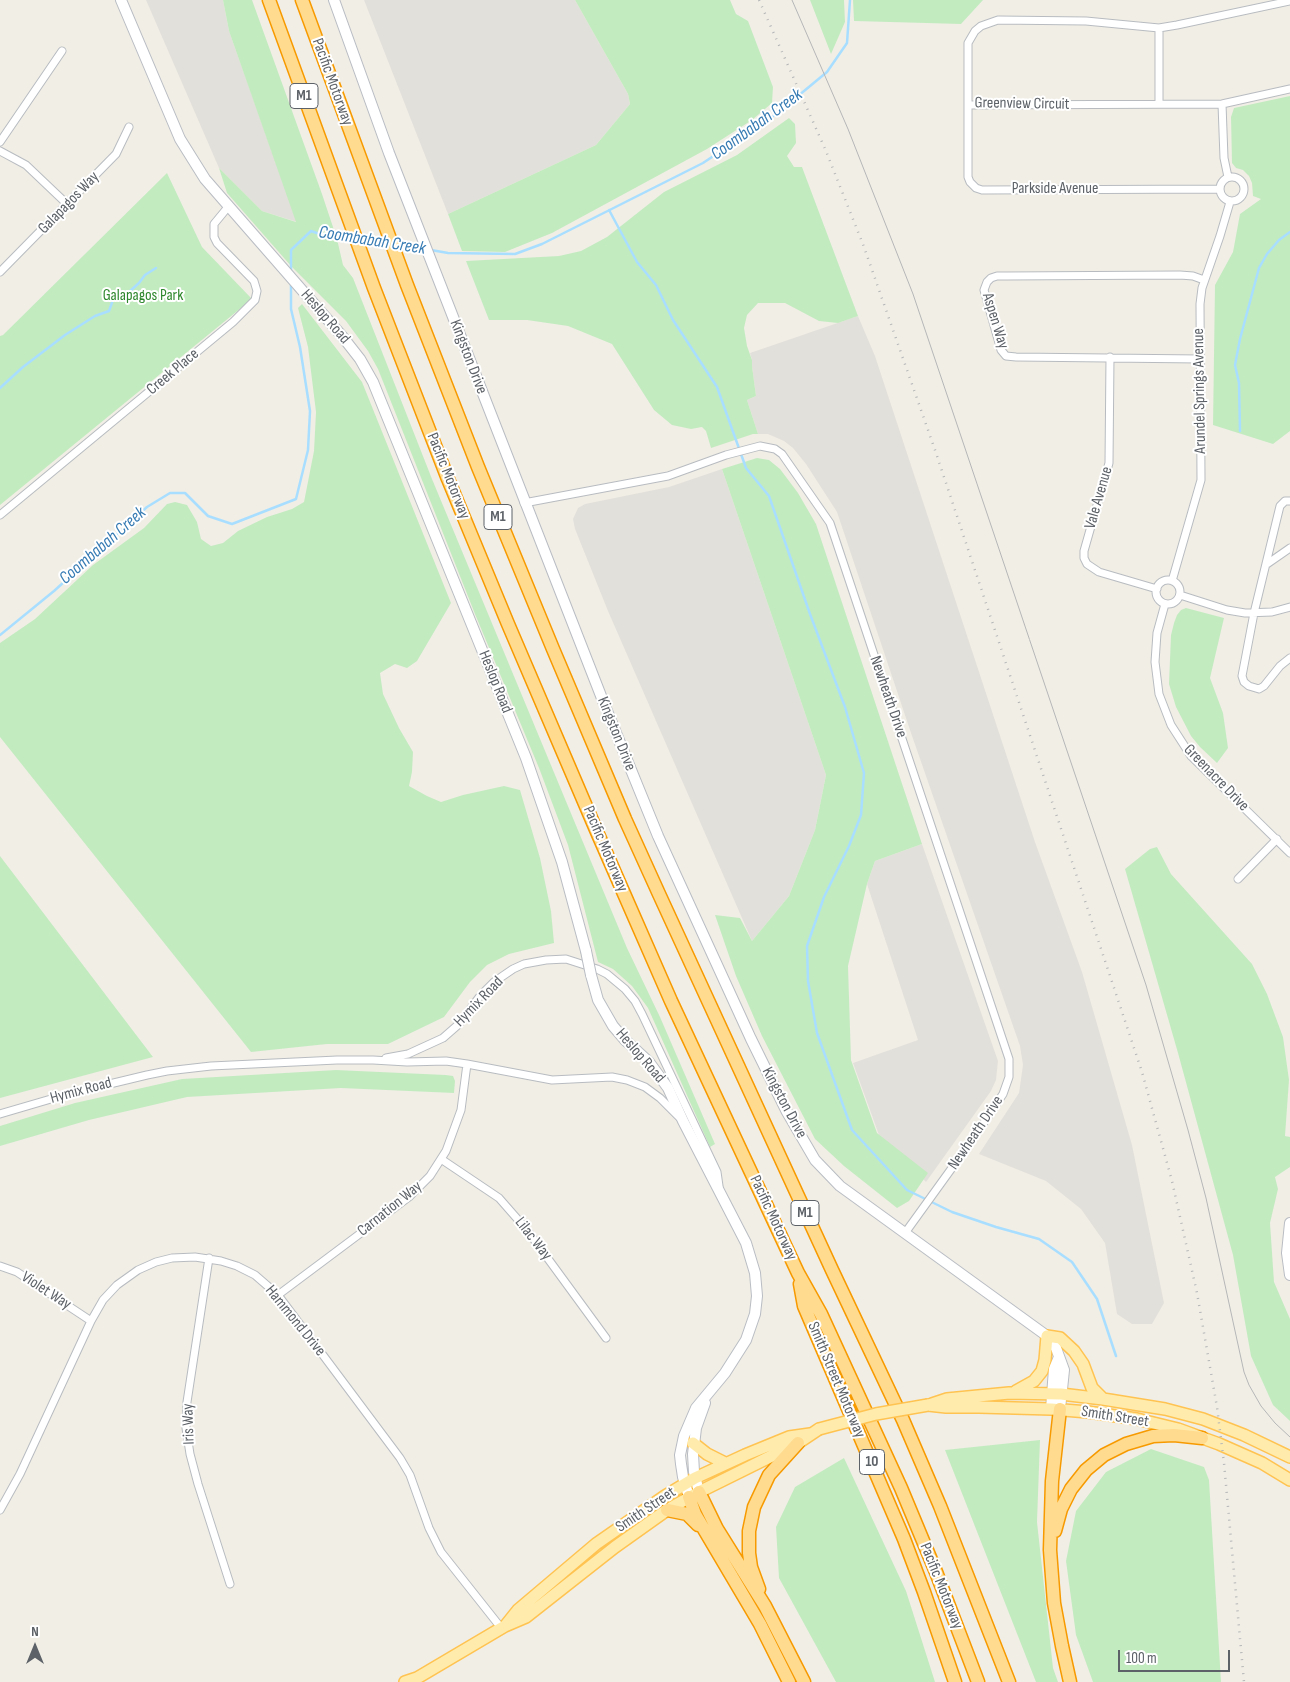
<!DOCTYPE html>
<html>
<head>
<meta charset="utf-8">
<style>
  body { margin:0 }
  #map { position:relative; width:1290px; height:1682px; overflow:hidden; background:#f1eee6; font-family:"Sofia Sans Condensed",sans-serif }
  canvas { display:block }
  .north { position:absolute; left:10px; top:1622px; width:50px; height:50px; -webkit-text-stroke:4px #fff; paint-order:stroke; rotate:0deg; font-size:14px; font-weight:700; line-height:20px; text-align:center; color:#5d6268 }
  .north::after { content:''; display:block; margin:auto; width:18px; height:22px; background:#5d6268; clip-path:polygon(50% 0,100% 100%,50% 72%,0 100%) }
  .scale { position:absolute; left:1118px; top:1650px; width:112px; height:22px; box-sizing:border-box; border:2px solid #5d6268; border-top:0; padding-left:6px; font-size:15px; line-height:18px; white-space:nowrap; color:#5d6268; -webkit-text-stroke:4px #fff; paint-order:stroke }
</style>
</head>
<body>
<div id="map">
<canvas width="1290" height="1682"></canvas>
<div class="north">N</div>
<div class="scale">100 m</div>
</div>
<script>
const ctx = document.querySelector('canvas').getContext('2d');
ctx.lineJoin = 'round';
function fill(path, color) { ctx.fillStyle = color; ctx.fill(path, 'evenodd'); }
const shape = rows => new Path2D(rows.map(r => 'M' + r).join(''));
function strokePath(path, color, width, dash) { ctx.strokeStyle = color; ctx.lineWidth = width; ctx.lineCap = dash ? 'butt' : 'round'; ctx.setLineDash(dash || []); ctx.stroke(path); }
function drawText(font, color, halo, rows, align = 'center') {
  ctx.font = font + ' "Sofia Sans Condensed",sans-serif'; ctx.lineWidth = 4; ctx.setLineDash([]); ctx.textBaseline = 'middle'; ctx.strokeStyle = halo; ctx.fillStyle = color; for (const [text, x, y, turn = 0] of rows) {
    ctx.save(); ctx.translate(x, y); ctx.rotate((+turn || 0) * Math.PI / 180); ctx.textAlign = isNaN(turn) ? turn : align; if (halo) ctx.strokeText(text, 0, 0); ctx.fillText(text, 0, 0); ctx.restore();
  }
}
fill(shape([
  [146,0,223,0,229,31,297,222,262,211,219,168],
  [364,0,575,0,628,94,630,104,596,145,448,214],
  [858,316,875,356,1035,842,1082,972,1132,1145,1164,1303,1152,1324,1132,1324,1117,1314,1105,1243,1081,1209,1046,1181,979,1154,1019,1093,1023,1065,1020,1046,911,733,837,512,806,464,793,448,784,441,768,434,758,434,747,400,756,396,752,366,752,360,750,353],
  [722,469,826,775,815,830,789,896,752,941,608,611,575,529,573,519,578,508,585,504,669,487],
  [922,844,998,1061,996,1080,991,1091,926,1182,879,1135,853,1063,918,1040,867,884,875,861]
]), '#e2e0da');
fill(shape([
  [223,0,252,0,322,194,337,239,343,265,353,278,432,479,627,948,660,1017,715,1144,710,1147,648,1008,632,986,613,969,598,962,568,845,539,768,475,614,378,369,368,351,346,321,291,266,227,193,219,168,262,211,296,222,229,31],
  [575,0,730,0,736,14,748,21,773,87,772,103,752,120,707,149,552,233,505,252,462,251,448,214,596,145,630,104,628,94],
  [810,0,844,0,845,22,831,54],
  [853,0,983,0,961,24,854,21],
  [1290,96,1290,431,1273,444,1213,425,1215,285,1233,252,1240,214,1261,199,1253,196,1252,183,1249,176,1243,170,1236,168,1232,163,1231,117,1234,108],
  [789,118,795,124,796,143,787,156,794,167,802,167,858,316,838,323,819,321,785,303,758,303,747,315,744,328,747,346,752,360,752,366,756,396,747,400,758,434,753,434,711,448,706,431,702,427,691,429,672,425,654,410,612,344,568,326,527,320,489,320,466,261,559,256,581,251,607,237,664,192,737,155],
  [167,173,202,247,252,299,0,505,0,336,3,335],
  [302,304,362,382,451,603,417,661,407,668,395,664,380,673,383,694,399,728,413,752,412,772,409,786,427,796,441,802,463,795,504,786,520,790,540,858,551,911,554,943,509,954,487,965,470,982,444,1017,388,1044,327,1044,251,1052,0,737,0,643,35,619,93,565,144,528,167,504,175,502,187,505,197,522,201,539,211,546,223,543,238,531,267,517,292,509,304,502,314,451,316,412,308,347,298,308],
  [757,458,769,460,780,469,798,493,816,524,922,844,875,861,867,884,848,966,851,1060,877,1133,928,1173,909,1201,897,1208,844,1166,815,1139,762,1036,736,976,715,915,740,918,752,941,789,896,815,830,826,775,722,469],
  [1186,608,1224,618,1210,678,1223,713,1228,748,1217,763,1200,747,1191,736,1176,707,1169,684,1171,635,1174,623,1177,615,1181,610],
  [1157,847,1171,874,1252,964,1267,994,1283,1037,1289,1080,1285,1136,1290,1137,1290,1167,1275,1177,1278,1189,1270,1223,1274,1282,1290,1319,1290,1421,1273,1405,1251,1356,1233,1255,1178,1053,1125,869,1150,849],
  [0,856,153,1057,0,1098],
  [336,1070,446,1075,453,1076,455,1081,454,1093,341,1088,187,1097,89,1120,0,1146,0,1126,75,1103,182,1079],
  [1040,1440,1037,1522,1053,1668,1058,1682,1036,1682,945,1450],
  [1151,1449,1204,1467,1209,1480,1221,1682,1093,1682,1076,1635,1066,1561,1076,1511,1106,1472],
  [844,1458,906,1591,935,1682,836,1682,779,1578,776,1527,795,1487]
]), '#c3ebc0');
strokePath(shape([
  [609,210,637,262,656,285,673,320,717,387,746,468,769,496,810,614,845,707,864,773,861,815,849,846,824,897,807,946,808,981,817,1033,852,1130,907,1190,952,1212,996,1227,1039,1239,1072,1262,1097,1299,1116,1356],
  [362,242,389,245],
  [397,246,423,249],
  [431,250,448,253,515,254,542,244,703,163,775,115,827,72,847,43,850,0],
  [291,273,291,250,311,231,331,238,351,241],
  [0,388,23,367,65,335,95,316,109,311,114,297,118,293,129,292,139,283,145,275,156,268],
  [1240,431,1239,383,1235,365,1240,339,1259,268,1267,254,1279,240,1290,232],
  [0,635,54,591,147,507,170,493,185,493,208,516,232,524,296,499,308,450,310,411,300,347,291,309,291,283]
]), '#a8deff', 2.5);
const street = shape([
  [1159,28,1159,104],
  [1222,104,1224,158,1228,177],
  [968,105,1222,104,1290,89],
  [0,142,62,51],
  [0,151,26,165,67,204],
  '1220 189a12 12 0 1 1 24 0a12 12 0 1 1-24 0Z',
  [1219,189,982,190,976,188,970,182,968,177,968,43,975,31,981,26,998,20,1086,21,1159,28,1177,25,1290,1],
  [0,272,116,154,129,127],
  [1110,357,1109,463,1084,551,1084,558,1087,564,1099,572,1157,589],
  [1200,359,1016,357,1006,356,1001,350,984,290,987,282,991,278,997,276,1006,276,1180,275,1193,276,1204,280],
  [1290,501,1285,501,1280,506,1254,613,1242,676,1244,682,1249,686,1259,689,1264,686,1280,666,1290,658],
  [524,503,668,476,726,455,760,446,775,449,782,454,830,523,1009,1059,1009,1077,1003,1094,975,1136,905,1233],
  [0,515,233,322,255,300,257,291,254,281,217,243,214,237,214,224,228,207],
  [1267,564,1290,548],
  '1156 592a12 12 0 1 1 24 0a12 12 0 1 1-24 0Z',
  [1172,581,1201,480,1200,304,1202,288,1220,236,1230,202],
  [1180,595,1227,610,1245,613,1272,612,1290,607],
  [1165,604,1157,633,1155,662,1159,694,1171,725,1191,756,1290,853],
  [1238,879,1277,839],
  [386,1058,408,1054,443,1038,459,1024,480,996,494,982,513,969,524,964,546,960,566,959,597,969,607,974,625,989,635,1001,642,1014,717,1172,719,1186],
  [0,1114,68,1094,147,1075,167,1071,211,1066,337,1060,373,1060,407,1062,446,1061,467,1064,552,1080,612,1077,627,1080,645,1087,660,1098,679,1117],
  [441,1159,499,1198,527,1230,606,1338],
  [209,1258,187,1402,186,1428,190,1454,198,1484,230,1584],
  [0,1266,17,1272,91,1321],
  [278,1295,409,1197,430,1176,446,1151,461,1110,467,1064],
  [0,1510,20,1474,91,1321,103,1300,117,1285,138,1270,156,1262,172,1258,195,1257,221,1261,237,1266,255,1275,278,1295,400,1458,410,1475,429,1528,441,1552,502,1629]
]);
const secondary = shape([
  [121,0,180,139,205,179,342,336,360,359,373,382,526,758,562,862,586,951],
  [334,0,389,153,603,701,658,836,751,1039,787,1112,815,1160,840,1186,1047,1336,1056,1348,1064,1370,1060,1409],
  [591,975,598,1000,613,1026,625,1040,649,1062,668,1088,683,1121,746,1243,755,1273,757,1296,755,1314,746,1340,725,1373,696,1408,684,1436,680,1455,681,1464,683,1477,689,1497],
  [1290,1223,1287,1253,1290,1275],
  [1051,1409,1054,1369,1059,1357],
  [699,1492,694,1472,693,1454,696,1428,705,1403]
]);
const primary = shape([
  [1016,1391,1034,1381,1042,1371,1045,1360,1047,1336,1060,1338,1074,1351,1083,1364,1092,1388,1103,1399],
  [932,1404,947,1399,1009,1393,1061,1394,1103,1399,1165,1409,1203,1419,1244,1435,1290,1457],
  [928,1405,946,1407,979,1407,1051,1409,1088,1412,1137,1419,1178,1429,1219,1444,1262,1463,1290,1480],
  [693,1443,707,1454,725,1463],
  [506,1625,518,1610,596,1544,665,1496,695,1478,745,1455,789,1437,810,1434],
  [405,1682,417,1678,505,1626,526,1617,615,1547,667,1510,699,1492,798,1443,819,1429]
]);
const highway = shape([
  [269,0,374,288,448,479,508,624,597,832,671,1001,798,1273,821,1314,901,1488,936,1572,978,1682],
  [302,0,407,285,478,467,553,649,625,819,659,894,832,1270,903,1420,940,1506,1009,1682],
  [800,1284,804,1306,904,1539,924,1592,955,1682],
  [1060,1409,1052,1481,1050,1550,1054,1603,1062,1646,1070,1682],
  [699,1492,717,1529,765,1606,804,1682],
  [689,1497,695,1514,760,1624,789,1682],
  [667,1510,687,1514,698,1525],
  [1055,1531,1061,1509,1071,1489,1086,1470,1104,1455,1126,1444,1153,1436,1174,1435,1202,1438],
  [759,1589,751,1567,749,1553,749,1531,754,1507,769,1475,798,1443]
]);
strokePath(street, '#b8bcc0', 9);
strokePath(secondary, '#b9bdc3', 12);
strokePath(primary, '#ffc351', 14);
strokePath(highway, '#f79a00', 15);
strokePath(street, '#fff', 7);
strokePath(secondary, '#fff', 10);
strokePath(primary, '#ffecad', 11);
strokePath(highway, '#ffdb8f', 12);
strokePath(shape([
  [792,0,848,129,913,294,1146,985,1188,1130,1206,1198,1244,1372,1249,1385,1261,1406,1275,1423,1290,1437]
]), '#b5b6b7', 1);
strokePath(shape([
  [759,0,826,151,864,247,935,450,1142,1072,1172,1181,1197,1293,1217,1407,1224,1463,1244,1682]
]), '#b5b6b7', 2.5, [1, 6]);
const secondaryBridge = shape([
  [586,951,591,975]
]);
const primaryBridge = shape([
  [819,1429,876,1414,928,1405]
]);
strokePath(secondaryBridge, '#b9bdc3', 12, []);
strokePath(primaryBridge, '#ffc351', 14, []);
strokePath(secondaryBridge, '#fff', 10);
strokePath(primaryBridge, '#ffecad', 11);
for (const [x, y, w] of [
  [304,96,28],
  [498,517,28],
  [805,1213,28],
  [872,1462,25]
]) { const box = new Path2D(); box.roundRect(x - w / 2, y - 12.5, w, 25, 4); ctx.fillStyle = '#fff'; ctx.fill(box); strokePath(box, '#5d6268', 1); }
drawText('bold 15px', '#5d6268', null, [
  ["M1",304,96],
  ["M1",498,517],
  ["M1",805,1213],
  ["10",872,1462]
]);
drawText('16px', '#5d6268', '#fff', [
  ["Pacific Motorway",332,82,70],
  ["Greenview Circuit",1022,104,1],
  ["Parkside Avenue",1055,189],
  ["Galapagos Way",69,203,-46],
  ["Heslop Road",325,317,49],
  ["Aspen Way",995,321,73],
  ["Kingston Drive",468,357,69],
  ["Creek Place",173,372,-40],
  ["Arundel Springs Avenue",1200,391,-91],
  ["Pacific Motorway",448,476,68],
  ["Vale Avenue",1099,498,-74],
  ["Heslop Road",495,682,68],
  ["Newheath Drive",888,697,71],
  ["Kingston Drive",616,734,68],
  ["Greenacre Drive",1216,778,46],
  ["Pacific Motorway",605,849,67],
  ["Hymix Road",479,1002,-46],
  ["Heslop Road",640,1056,49],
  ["Hymix Road",81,1091,-15],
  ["Kingston Drive",784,1103,62],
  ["Newheath Drive",976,1133,-56],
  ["Carnation Way",390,1209,-39],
  ["Pacific Motorway",773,1218,65],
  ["Lilac Way",533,1239,52],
  ["Violet Way",46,1291,33],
  ["Hammond Drive",295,1321,51],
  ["Smith Street Motorway",836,1380,67],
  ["Smith Street",1115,1417,9],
  ["Iris Way",189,1424,-92],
  ["Smith Street",646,1510,-34],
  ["Pacific Motorway",941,1586,68]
]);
drawText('16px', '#2e872c', '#fff', [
  ["Galapagos Park",143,296]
]);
drawText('italic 18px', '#367bb3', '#fff', [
  ["Coombabah Creek",757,125,-36],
  ["Coombabah Creek",372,241,9],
  ["Coombabah Creek",103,546,-41]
]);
</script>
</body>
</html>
